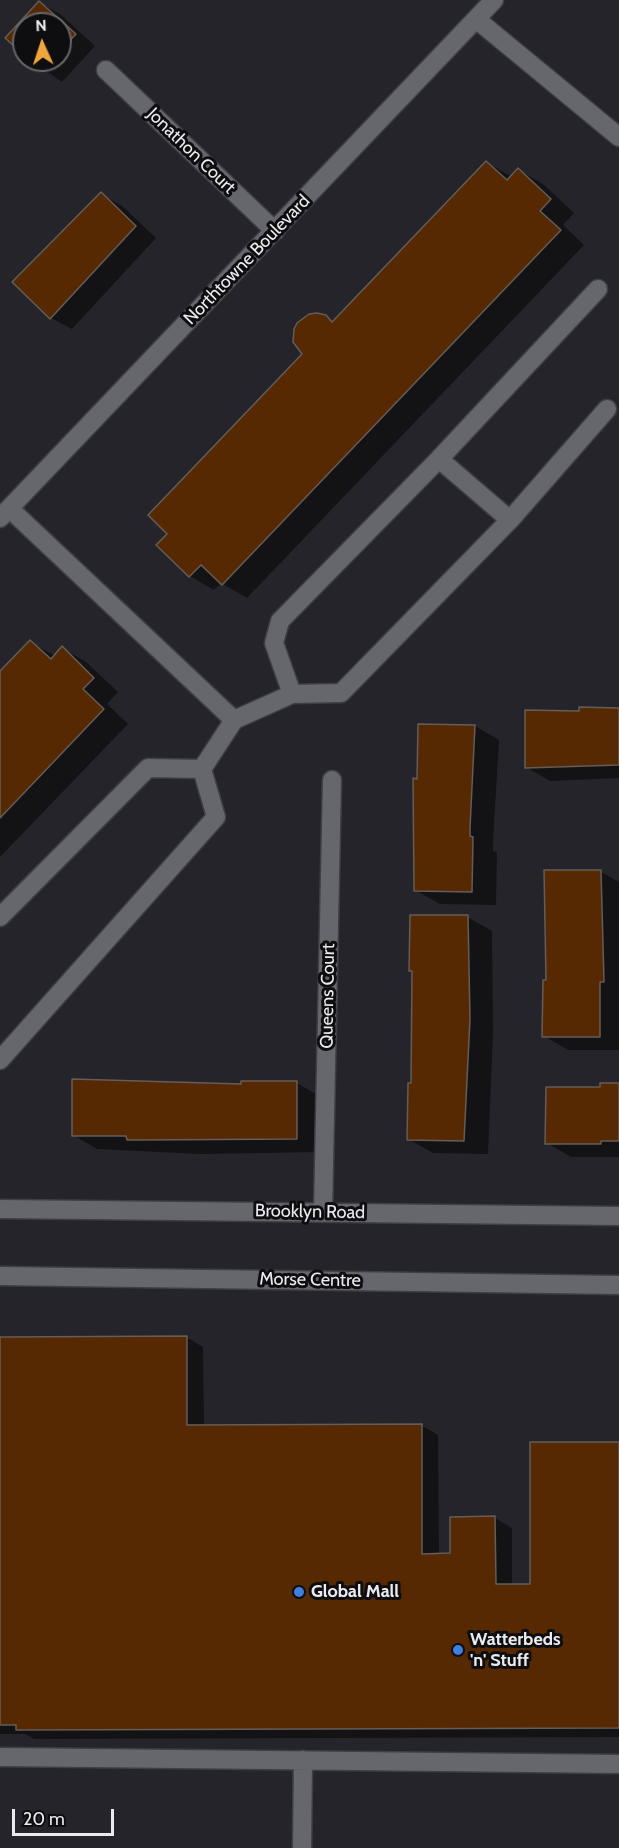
<!DOCTYPE html>
<html>
<head>
<meta charset="utf-8">
<style>
  body { margin:0 }
  #map { position:relative; width:619px; height:1848px; overflow:hidden; background:#24242a; font-family:Cabin,sans-serif }
  canvas { display:block }
  .north { position:absolute; left:12px; top:12px; width:60px; height:60px; box-sizing:border-box; background:#0e0d10; border:2px solid #666669; border-radius:50%; rotate:357deg; font-size:16px; font-weight:700; line-height:24px; text-align:center; color:#ebebef }
  .north::after { content:''; display:block; margin:auto; width:21px; height:27px; background:#efa73d; clip-path:polygon(50% 0,100% 100%,50% 72%,0 100%) }
  .scale { position:absolute; left:12px; top:1809px; width:102px; height:27px; box-sizing:border-box; border:3px solid #ebebef; border-top:0; padding-left:8px; font-size:18px; line-height:21px; white-space:nowrap; color:#ebebef; -webkit-text-stroke:4px #0e0d10; paint-order:stroke }
</style>
</head>
<body>
<div id="map">
<canvas width="619" height="1848"></canvas>
<div class="north">N</div>
<div class="scale">20 m</div>
</div>
<script>
const ctx = document.querySelector('canvas').getContext('2d');
ctx.lineJoin = 'round';
function fill(path, color) { ctx.fillStyle = color; ctx.fill(path, 'evenodd'); }
const shape = rows => new Path2D(rows.map(r => 'M' + r).join(''));
function strokePath(path, color, width, dash) { ctx.strokeStyle = color; ctx.lineWidth = width; ctx.lineCap = dash ? 'butt' : 'round'; ctx.setLineDash(dash || []); ctx.stroke(path); }
function drawText(font, color, halo, rows, align = 'center') {
  ctx.font = font + ' Cabin,sans-serif'; ctx.lineWidth = 6; ctx.setLineDash([]); ctx.textBaseline = 'middle'; ctx.strokeStyle = halo; ctx.fillStyle = color; for (const [text, x, y, turn = 0] of rows) {
    ctx.save(); ctx.translate(x, y); ctx.rotate((+turn || 0) * Math.PI / 180); ctx.textAlign = isNaN(turn) ? turn : align; if (halo) ctx.strokeText(text, 0, 0); ctx.fillText(text, 0, 0); ctx.restore();
  }
}
fill(shape([
  [40,3,60,14,95,46,62,82,31,60,60,60,60,24,24,24,24,53,7,37],
  [487,163,512,177,519,170,543,184,574,213,563,225,584,245,247,598,221,583,214,590,190,576,169,534,304,354,325,317,335,322],
  [101,194,122,206,156,238,72,329,51,318,14,282],
  [30,642,55,656,62,648,86,662,118,692,107,704,128,724,0,857,0,673],
  [619,710,619,778,550,781,526,767,526,712],
  [475,726,499,740,493,842,493,851,497,852,496,905,440,904,415,890,418,780],
  [601,872,619,882,619,1050,568,1050,544,1036,548,981],
  [467,917,492,931,493,1033,488,1154,433,1153,408,1139,412,1084],
  [297,1083,321,1097,320,1152,200,1154,97,1149,73,1135,243,1085],
  [619,1086,619,1157,571,1157,547,1143,547,1088],
  [186,1337,203,1347,204,1426,421,1425,438,1435,439,1555,452,1555,495,1518,512,1528,512,1586,532,1586,619,1444,619,1737,34,1739,25,1734,0,1734,0,1338]
]), '#0007');
const building = shape([
  [39,1,76,34,60,51,60,24,24,24,24,55,5,38,39,1],
  [29,60,51,60,41,71,29,60],
  [486,161,507,180,518,168,551,199,540,211,561,230,222,585,201,565,189,577,156,545,167,534,148,515,302,354,293,342,294,329,297,323,309,314,317,313,326,315,332,322,486,161],
  [101,192,136,226,50,319,12,282,101,192],
  [30,640,51,659,62,646,94,678,83,689,104,709,0,818,0,671,30,640],
  [579,707,619,708,619,765,525,768,525,710,579,711,579,707],
  [418,724,475,725,470,828,470,836,473,837,472,892,414,891,413,778,417,779,418,724],
  [544,870,601,870,604,982,600,982,600,1037,542,1037,543,980,546,980,544,870],
  [410,915,468,915,470,1019,464,1141,407,1140,408,1083,411,1083,412,971,409,971,410,915],
  [72,1079,241,1084,241,1081,297,1081,297,1139,137,1140,127,1140,126,1136,72,1136,72,1079],
  [600,1083,619,1083,619,1141,601,1141,601,1144,545,1144,546,1087,600,1087,600,1083],
  [187,1336,187,1425,422,1424,422,1554,450,1553,450,1517,495,1516,496,1584,530,1584,530,1442,619,1442,619,1728,16,1730,16,1725,0,1725,0,1337,187,1336]
]);
fill(building, '#562903');
strokePath(building, '#645d58', 1.5);
const minor = shape([
  [476,19,619,137],
  [106,70,275,231],
  [439,459,598,289],
  [10,509,234,720],
  [0,518,494,0],
  [510,520,607,409],
  [202,769,234,720,292,694,341,693,510,520,439,459,280,621,274,643,292,694],
  [0,917,148,768,202,769],
  [0,1060,216,817,202,769],
  [0,1209,619,1216],
  [323,1212,332,780],
  [0,1276,619,1285],
  [0,1757,619,1764],
  [302,1848,303,1760]
]);
strokePath(minor, '#3f3e43', 21);
strokePath(minor, '#66666d', 18);
for (const [x, y, r, color] of [
  [299,1592,6,"#3f7fe0"],
  [458,1650,6,"#3f7fe0"]
]) { const dot = new Path2D(); dot.arc(x, y, r, 0, 2 * Math.PI); ctx.fillStyle = color; ctx.fill(dot); strokePath(dot, '#0e0d10', 2); }
drawText('18px', '#ebebef', '#0e0d10', [
  ["Jonathon Court",191,151,44],
  ["Northtowne Boulevard",247,260,-46],
  ["Queens Court",328,996,-89],
  ["Brooklyn Road",310,1212,1],
  ["Morse Centre",310,1280,1]
]);
drawText('bold 18px', '#ebebef', '#0e0d10', [
  ["Global Mall",311,1592],
  ["Watterbeds",470,1640],
  ["'n' Stuff",470,1661]
], 'left');
</script>
</body>
</html>
